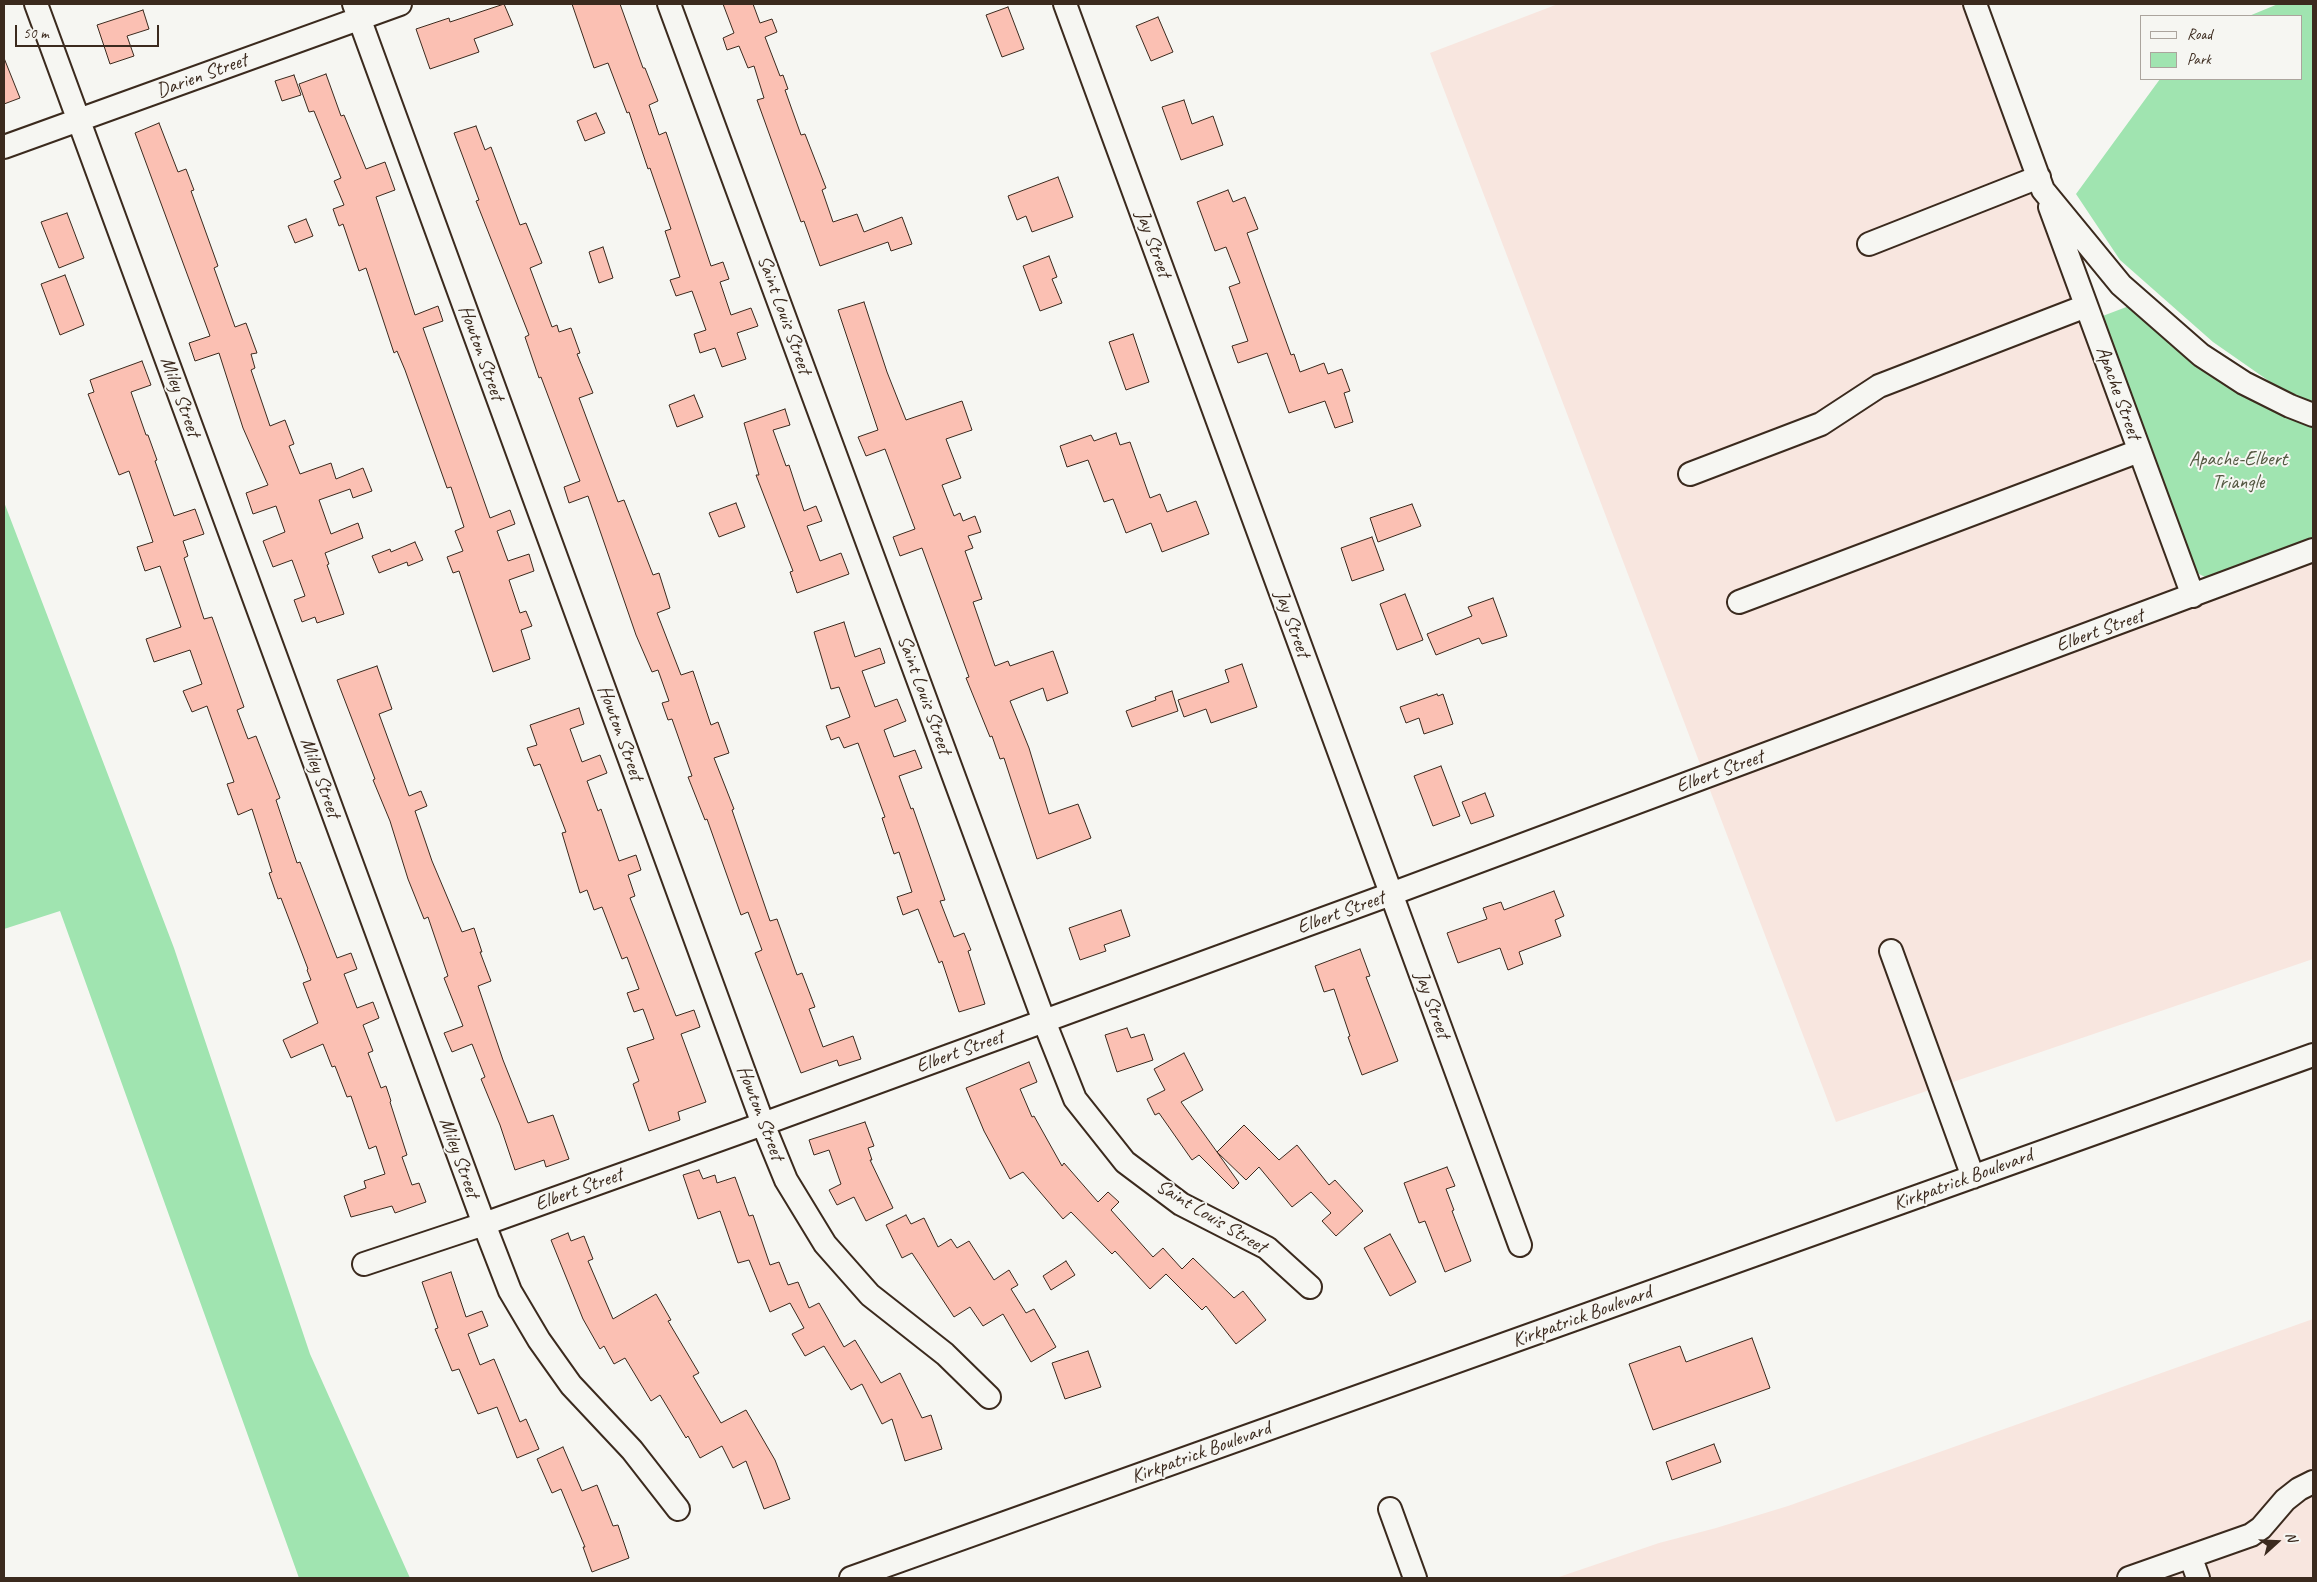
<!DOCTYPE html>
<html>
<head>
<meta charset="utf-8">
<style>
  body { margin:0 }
  #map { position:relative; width:2317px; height:1582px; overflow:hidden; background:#f6f6f2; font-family:Caveat,sans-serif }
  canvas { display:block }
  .frame { position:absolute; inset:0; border:5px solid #3b2a1e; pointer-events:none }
  .legend { position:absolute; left:2140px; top:15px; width:162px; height:65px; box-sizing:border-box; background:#f6f6f2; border:1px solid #aba49d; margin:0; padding:6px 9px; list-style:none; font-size:15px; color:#3b2a1e }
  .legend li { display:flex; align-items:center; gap:10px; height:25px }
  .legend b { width:25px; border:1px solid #aba49d }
  .north { position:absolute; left:2252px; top:1517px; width:50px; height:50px; -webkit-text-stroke:4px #f6f6f2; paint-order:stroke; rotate:70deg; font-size:14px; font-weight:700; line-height:20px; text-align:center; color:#3b2a1e }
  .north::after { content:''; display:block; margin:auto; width:18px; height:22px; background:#3b2a1e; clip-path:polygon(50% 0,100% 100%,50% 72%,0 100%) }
  .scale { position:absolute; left:15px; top:25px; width:144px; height:22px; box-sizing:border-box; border:2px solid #3b2a1e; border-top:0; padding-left:6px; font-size:15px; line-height:18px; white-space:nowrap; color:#3b2a1e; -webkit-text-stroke:4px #f6f6f2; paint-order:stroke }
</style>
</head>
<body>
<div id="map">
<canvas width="2317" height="1582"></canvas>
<div class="frame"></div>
<ul class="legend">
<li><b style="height:6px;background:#f6f6f2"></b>Road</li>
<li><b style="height:14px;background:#a0e4b0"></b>Park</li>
</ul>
<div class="north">N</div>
<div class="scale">50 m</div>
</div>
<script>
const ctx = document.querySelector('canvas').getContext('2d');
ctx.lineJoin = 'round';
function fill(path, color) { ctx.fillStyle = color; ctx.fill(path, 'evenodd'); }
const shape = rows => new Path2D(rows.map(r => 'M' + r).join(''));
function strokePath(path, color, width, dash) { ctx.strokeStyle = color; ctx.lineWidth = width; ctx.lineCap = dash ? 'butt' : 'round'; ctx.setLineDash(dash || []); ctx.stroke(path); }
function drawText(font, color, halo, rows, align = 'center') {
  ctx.font = font + ' Caveat,sans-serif'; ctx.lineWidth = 4; ctx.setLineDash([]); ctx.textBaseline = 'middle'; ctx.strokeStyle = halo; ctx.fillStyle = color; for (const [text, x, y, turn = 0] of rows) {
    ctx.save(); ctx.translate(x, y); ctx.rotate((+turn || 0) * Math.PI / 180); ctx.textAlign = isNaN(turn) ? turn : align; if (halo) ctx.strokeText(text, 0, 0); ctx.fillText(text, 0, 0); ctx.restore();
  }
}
fill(shape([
  [1558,4,1963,4,2187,606,2313,558,2313,959,1836,1122,1430,53],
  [2313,1319,2313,1578,1556,1578,1659,1543,1716,1528,1788,1506]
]), '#f8e6df');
fill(shape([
  [2278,4,2313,4,2313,403,2289,395,2213,342,2120,260,2076,194,2160,79,2301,79,2301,16,2249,16],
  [2129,306,2313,419,2313,542,2207,578,2199,574,2193,566,2100,317],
  [4,502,174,948,310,1354,410,1578,299,1578,60,911,4,929]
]), '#a0e4b0');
const building = shape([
  [504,4,513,25,474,39,479,52,430,69,416,29,449,18,450,22,504,4],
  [572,4,620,4,643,68,645,68,658,101,649,105,659,135,666,132,711,266,723,262,729,279,720,282,731,315,751,308,758,326,737,333,746,359,722,367,715,348,700,353,694,334,706,330,692,291,676,296,670,280,680,277,665,231,671,229,650,168,648,169,629,112,627,113,608,63,594,68,572,4],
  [723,4,753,4,760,23,772,19,777,32,765,37,780,76,783,75,788,89,785,90,801,135,805,134,826,188,822,190,833,222,857,214,864,232,902,217,912,244,891,251,888,242,820,266,804,221,801,222,757,100,764,98,754,66,748,68,739,46,727,50,723,38,734,33,723,4],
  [1008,7,1024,49,1002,57,986,15,1008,7],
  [143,10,149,29,127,36,134,56,110,64,97,25,143,10],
  [1158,17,1173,52,1151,61,1136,26,1158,17],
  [4,58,20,98,4,104,4,58],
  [326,74,341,116,344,115,366,169,385,162,395,190,376,197,415,315,438,306,443,321,423,328,490,518,510,510,515,524,497,531,508,561,529,554,534,571,509,580,520,613,526,611,532,626,521,630,530,659,493,672,459,571,453,573,447,557,463,551,455,531,464,527,451,487,447,488,405,370,397,351,394,353,366,268,359,271,343,224,339,226,333,209,344,205,334,181,341,178,314,111,309,112,299,84,326,74],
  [294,75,301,95,282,101,275,81,294,75],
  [1184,100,1192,124,1213,116,1223,145,1181,160,1162,107,1184,100],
  [596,113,605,133,585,141,577,121,596,113],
  [159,123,178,172,186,169,194,190,191,191,218,266,214,268,235,327,246,323,257,353,251,354,255,368,251,370,270,426,285,420,294,444,289,446,300,474,331,463,336,479,363,468,372,491,353,498,350,489,319,500,331,534,358,523,363,538,325,553,329,564,327,565,344,614,317,623,315,617,302,622,294,600,305,596,292,560,273,567,263,541,285,532,276,506,253,514,246,493,268,485,243,428,219,353,195,361,189,343,210,336,135,133,159,123],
  [476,126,485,150,491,147,520,225,526,223,542,263,530,268,552,327,557,325,559,332,571,328,580,353,577,354,593,393,579,398,618,502,624,500,653,575,659,573,670,608,657,613,681,675,693,671,711,725,718,722,729,753,714,758,734,809,732,810,770,921,777,919,797,975,802,973,815,1007,809,1009,823,1047,853,1036,861,1059,839,1066,837,1060,801,1073,755,953,762,950,748,912,741,915,707,819,705,820,688,777,692,776,672,719,668,720,662,703,669,701,658,670,652,672,636,635,588,496,569,503,564,487,580,481,541,377,539,378,525,337,529,335,476,201,479,200,454,133,476,126],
  [1058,177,1073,217,1032,232,1026,216,1017,220,1008,196,1058,177],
  [1228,190,1233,202,1245,197,1258,229,1247,233,1291,355,1294,354,1300,372,1324,363,1328,374,1342,369,1350,391,1344,393,1353,422,1335,428,1325,401,1289,413,1267,353,1238,363,1232,346,1248,341,1229,287,1240,283,1226,247,1215,251,1197,202,1228,190],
  [67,213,84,258,59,268,41,222,67,213],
  [306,219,313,236,295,243,288,226,306,219],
  [603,247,613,278,599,283,589,252,603,247],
  [1049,256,1057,277,1052,279,1062,303,1040,311,1023,266,1049,256],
  [65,275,84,325,60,335,41,284,65,275],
  [864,302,887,372,906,420,962,401,972,430,946,439,961,478,942,485,954,516,960,513,963,521,975,516,981,532,968,536,973,548,965,551,982,599,973,602,995,666,1008,661,1010,666,1053,651,1068,693,1047,701,1043,688,1010,701,1029,748,1049,814,1078,804,1091,838,1037,859,1004,758,1000,759,992,736,990,737,966,678,969,677,922,548,900,556,893,537,915,529,885,449,866,456,858,437,878,430,838,310,864,302],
  [1133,334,1149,382,1126,390,1109,342,1133,334],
  [142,361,151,385,131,392,146,435,148,435,157,460,155,461,174,516,195,509,204,534,183,541,188,556,184,558,204,619,212,617,244,707,237,710,248,739,256,736,280,798,276,800,297,863,300,862,337,958,351,953,357,969,344,974,357,1008,373,1002,379,1018,363,1025,373,1051,368,1053,381,1088,386,1086,391,1101,390,1102,407,1155,402,1157,412,1185,419,1183,426,1202,395,1213,392,1206,351,1217,344,1196,366,1188,364,1181,385,1174,376,1146,369,1149,351,1096,347,1097,335,1066,332,1067,323,1044,291,1058,283,1040,318,1023,303,983,311,980,307,970,308,969,281,898,278,899,269,873,272,872,252,809,238,815,227,784,234,782,207,706,192,712,183,691,202,684,190,650,154,662,146,639,181,627,160,566,145,571,137,547,153,542,143,512,129,471,119,475,88,394,94,392,90,380,142,361],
  [694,395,703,417,677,427,669,405,694,395],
  [785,409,790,425,773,430,786,466,789,465,804,511,816,506,822,521,807,526,820,561,841,553,849,574,797,593,790,572,793,571,756,475,759,475,744,423,785,409],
  [1116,433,1120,445,1130,442,1150,498,1160,494,1167,512,1196,501,1209,534,1162,552,1151,523,1126,533,1113,499,1104,502,1088,460,1067,467,1060,446,1091,435,1094,441,1116,433],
  [736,503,745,527,719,537,709,513,736,503],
  [1412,504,1421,526,1378,542,1370,518,1412,504],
  [1372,537,1384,570,1352,581,1341,548,1372,537],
  [415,542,423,560,408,566,407,562,379,573,372,556,390,549,391,552,415,542],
  [1405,594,1423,640,1397,650,1380,604,1405,594],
  [1493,598,1507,636,1482,644,1479,638,1436,655,1427,634,1472,616,1468,607,1493,598],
  [844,622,855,657,880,648,885,663,862,671,875,707,897,699,906,721,884,730,894,757,915,750,922,768,899,776,911,809,913,808,945,900,940,901,954,937,964,933,971,950,968,951,985,1004,959,1012,942,961,939,963,918,909,903,915,897,897,912,892,899,852,894,854,882,818,885,817,858,743,844,748,839,737,831,740,826,726,850,717,839,687,831,689,814,632,844,622],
  [1242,664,1257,707,1211,723,1206,709,1184,717,1178,700,1229,682,1225,670,1242,664],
  [377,666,392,709,379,714,409,796,421,791,427,806,415,811,432,861,462,932,474,928,482,952,480,952,491,981,478,986,503,1060,528,1123,553,1115,569,1159,546,1167,544,1160,515,1170,500,1125,481,1079,485,1077,472,1044,452,1052,444,1033,463,1026,444,978,448,976,428,917,424,919,408,879,390,821,373,780,375,779,337,680,377,666],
  [1172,691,1178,711,1132,727,1126,711,1156,700,1155,697,1172,691],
  [1437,694,1438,696,1443,694,1453,724,1424,734,1419,718,1406,723,1400,707,1437,694],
  [579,708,584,724,570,729,582,762,600,755,607,773,587,781,598,811,601,809,619,861,636,855,641,870,628,875,635,896,630,898,676,1016,694,1010,700,1027,681,1034,706,1102,678,1112,680,1120,649,1131,633,1084,639,1081,627,1048,654,1039,643,1009,634,1012,627,993,639,989,627,957,622,959,602,907,594,910,587,890,580,893,562,833,566,832,540,764,534,766,527,748,537,745,530,725,579,708],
  [1441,766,1460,816,1433,826,1414,776,1441,766],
  [1485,793,1494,816,1471,824,1462,802,1485,793],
  [1554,891,1564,916,1555,920,1561,936,1519,952,1523,964,1508,970,1500,948,1458,963,1447,933,1487,919,1483,908,1501,902,1504,910,1554,891],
  [1121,910,1130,936,1104,945,1106,951,1080,960,1069,928,1121,910],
  [1360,949,1370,976,1366,977,1398,1061,1362,1075,1348,1037,1350,1036,1334,989,1324,992,1315,966,1360,949],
  [1127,1028,1131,1038,1144,1034,1153,1060,1117,1072,1105,1035,1127,1028],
  [1184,1053,1203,1090,1181,1102,1217,1152,1244,1125,1279,1160,1297,1145,1329,1185,1335,1180,1363,1211,1336,1236,1322,1221,1331,1213,1311,1192,1292,1207,1259,1167,1246,1180,1217,1152,1239,1183,1233,1189,1199,1155,1192,1160,1159,1113,1155,1115,1147,1099,1165,1090,1154,1069,1184,1053],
  [1029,1062,1037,1082,1020,1089,1032,1117,1034,1116,1062,1166,1064,1163,1098,1202,1108,1192,1119,1202,1111,1210,1153,1257,1163,1248,1182,1269,1193,1258,1234,1298,1243,1291,1266,1320,1236,1344,1206,1306,1202,1310,1166,1274,1150,1289,1115,1251,1112,1254,1071,1212,1063,1219,1023,1172,1010,1179,984,1131,966,1088,1029,1062],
  [865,1122,874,1146,868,1148,872,1160,870,1160,893,1208,866,1221,854,1197,837,1205,829,1190,841,1184,829,1150,814,1155,809,1140,865,1122],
  [1447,1167,1455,1186,1446,1189,1454,1210,1452,1211,1471,1261,1445,1272,1425,1221,1419,1223,1404,1183,1447,1167],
  [699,1170,703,1179,715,1175,717,1183,735,1177,749,1216,753,1215,770,1265,779,1262,788,1285,798,1282,809,1308,819,1303,844,1347,855,1340,881,1383,900,1373,922,1418,931,1415,942,1449,905,1461,892,1419,882,1424,862,1384,851,1390,824,1346,805,1356,792,1334,804,1328,790,1303,770,1312,749,1260,738,1263,720,1211,698,1219,683,1175,699,1170],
  [906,1215,911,1224,924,1218,938,1247,951,1239,957,1248,969,1241,994,1280,1009,1270,1018,1285,1011,1289,1026,1313,1034,1309,1056,1347,1031,1362,1003,1314,983,1326,970,1307,954,1317,912,1253,902,1258,886,1225,906,1215],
  [568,1233,571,1241,584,1236,593,1259,588,1261,613,1319,656,1294,671,1320,668,1321,699,1373,693,1376,721,1423,746,1410,775,1460,790,1499,764,1509,746,1461,733,1468,722,1446,700,1458,688,1436,686,1438,660,1395,651,1401,625,1358,614,1364,604,1346,600,1349,583,1319,551,1240,568,1233],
  [1390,1234,1416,1282,1390,1296,1364,1248,1390,1234],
  [1066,1261,1075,1275,1051,1290,1043,1276,1066,1261],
  [451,1272,466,1317,482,1311,488,1326,468,1334,480,1365,494,1359,520,1422,526,1419,539,1449,517,1458,497,1407,478,1414,459,1369,452,1371,435,1329,438,1328,422,1282,451,1272],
  [1752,1338,1770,1388,1653,1430,1629,1364,1680,1346,1686,1362,1752,1338],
  [1088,1351,1101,1387,1065,1399,1052,1363,1088,1351],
  [1714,1444,1721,1462,1672,1480,1666,1462,1714,1444],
  [563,1447,582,1491,597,1485,613,1526,618,1525,629,1558,592,1572,583,1547,585,1547,561,1489,552,1493,537,1459,563,1447]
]);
fill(building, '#fbc0b3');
strokePath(building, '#3b2a1e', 1);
const minor = shape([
  [36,4,484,1224,510,1291,539,1340,571,1385,632,1450,678,1509],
  [354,4,763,1124,786,1180,825,1244,870,1295,945,1354,989,1397],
  [669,4,1044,1021,1075,1099,1125,1162,1181,1204,1267,1248,1310,1287],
  [1065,4,1520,1245],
  [1975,4,2043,190,2121,285,2201,355,2244,383,2290,406,2313,415],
  [4,147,400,4],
  [2050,207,2193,596],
  [1869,244,2039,177],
  [1690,474,1821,424,1879,386,2086,306],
  [1739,602,2139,451],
  [1891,951,1973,1177],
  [364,1264,484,1224,763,1124,1391,894,2313,550],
  [1390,1509,1415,1578],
  [2191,1558,2198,1578],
  [851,1578,2313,1055],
  [2129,1578,2251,1535,2261,1528,2285,1500,2299,1489,2313,1482]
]);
strokePath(minor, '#3b2a1e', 26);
strokePath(minor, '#f6f6f2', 22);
drawText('20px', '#3b2a1e', '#f6f6f2', [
  ["Darien Street",202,76,-20],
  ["Jay Street",1153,244,70],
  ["Saint Louis Street",784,315,70],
  ["Howton Street",481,353,70],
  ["Apache Street",2118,393,70],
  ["Miley Street",180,397,70],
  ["Jay Street",1292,624,70],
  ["Elbert Street",2100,631,-20],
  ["Saint Louis Street",924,695,70],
  ["Howton Street",620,733,70],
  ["Elbert Street",1720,772,-20],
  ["Miley Street",320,778,70],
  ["Elbert Street",1341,913,-20],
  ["Jay Street",1432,1005,70],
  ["Elbert Street",960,1052,-20],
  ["Howton Street",760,1113,69],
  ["Miley Street",459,1158,70],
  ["Kirkpatrick Boulevard",1963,1180,-20],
  ["Elbert Street",579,1190,-20],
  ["Saint Louis Street",1211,1217,31],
  ["Kirkpatrick Boulevard",1582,1317,-20],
  ["Kirkpatrick Boulevard",1201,1453,-20]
]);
drawText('20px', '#545842', '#f6f6f2', [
  ["Apache-Elbert",2238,460],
  ["Triangle",2238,483]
]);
</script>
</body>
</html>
